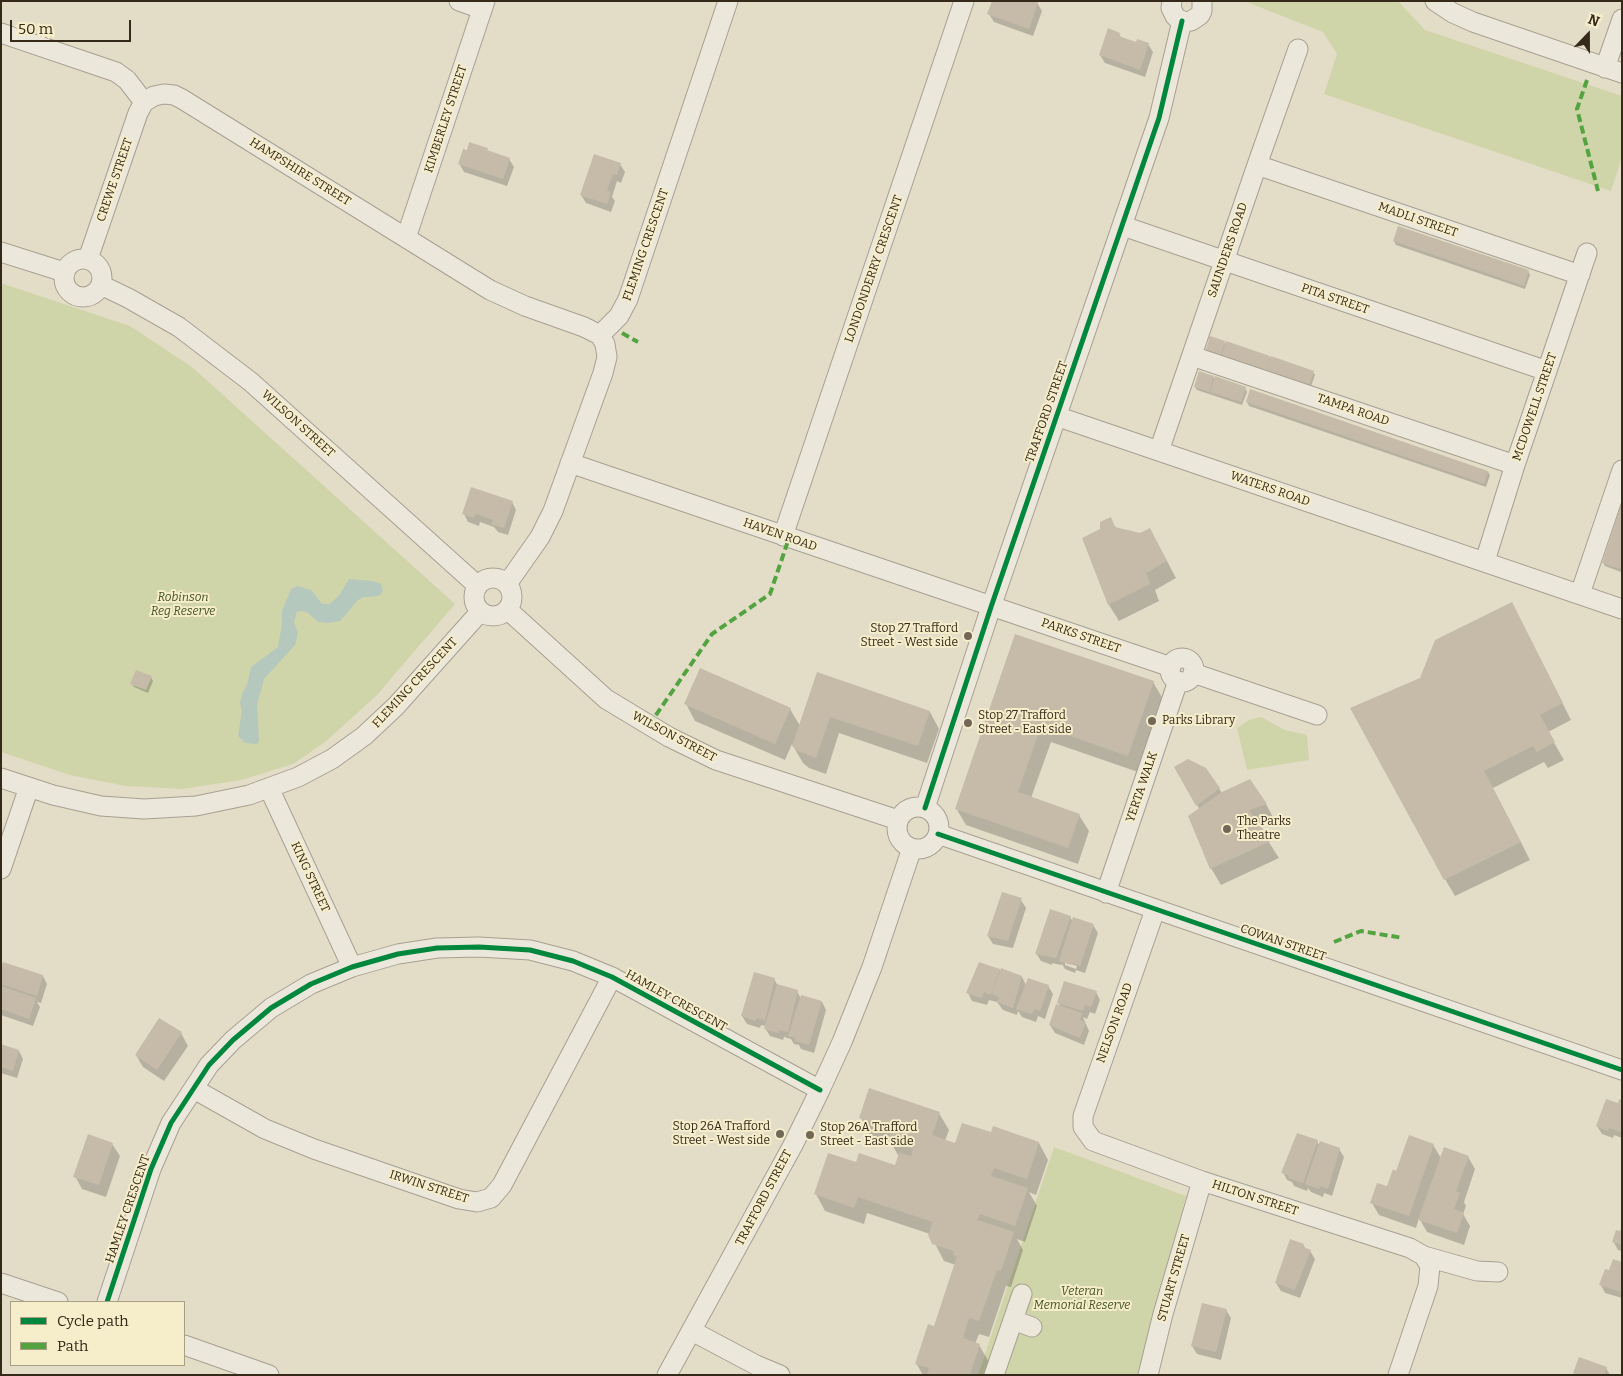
<!DOCTYPE html>
<html>
<head>
<meta charset="utf-8">
<style>
  body { margin:0 }
  #map { position:relative; width:1623px; height:1376px; overflow:hidden; background:#e3ddc8; font-family:Bitter,serif }
  canvas { display:block }
  .frame { position:absolute; inset:0; border:2px solid #35291a; pointer-events:none }
  .legend { position:absolute; left:10px; top:1301px; width:175px; height:65px; box-sizing:border-box; background:#f6edcb; border:1px solid #a99f84; margin:0; padding:6px 9px; list-style:none; font-size:15px; color:#35291a }
  .legend li { display:flex; align-items:center; gap:10px; height:25px }
  .legend b { width:25px; border:1px solid #a99f84 }
  .north { position:absolute; left:1563px; top:10px; width:50px; height:50px; -webkit-text-stroke:4px #f6edcb; paint-order:stroke; rotate:22deg; font-size:14px; font-weight:700; line-height:20px; text-align:center; color:#35291a }
  .north::after { content:''; display:block; margin:auto; width:18px; height:22px; background:#35291a; clip-path:polygon(50% 0,100% 100%,50% 72%,0 100%) }
  .scale { position:absolute; left:10px; top:20px; width:121px; height:22px; box-sizing:border-box; border:2px solid #35291a; border-top:0; padding-left:6px; font-size:15px; line-height:18px; white-space:nowrap; color:#35291a; -webkit-text-stroke:4px #f6edcb; paint-order:stroke }
</style>
</head>
<body>
<div id="map">
<canvas width="1623" height="1376"></canvas>
<div class="frame"></div>
<ul class="legend">
<li><b style="height:6px;background:#00873e"></b>Cycle path</li>
<li><b style="height:6px;background:#53a340"></b>Path</li>
</ul>
<div class="north">N</div>
<div class="scale">50 m</div>
</div>
<script>
const ctx = document.querySelector('canvas').getContext('2d');
ctx.lineJoin = 'round';
function fill(path, color) { ctx.fillStyle = color; ctx.fill(path, 'evenodd'); }
const shape = rows => new Path2D(rows.map(r => 'M' + r).join(''));
function strokePath(path, color, width, dash) { ctx.strokeStyle = color; ctx.lineWidth = width; ctx.lineCap = dash ? 'butt' : 'round'; ctx.setLineDash(dash || []); ctx.stroke(path); }
function drawText(font, color, halo, rows, align = 'center') {
  ctx.font = font + ' Bitter,serif'; ctx.lineWidth = 4; ctx.setLineDash([]); ctx.textBaseline = 'middle'; ctx.strokeStyle = halo; ctx.fillStyle = color; for (const [text, x, y, turn = 0] of rows) {
    ctx.save(); ctx.translate(x, y); ctx.rotate((+turn || 0) * Math.PI / 180); ctx.textAlign = isNaN(turn) ? turn : align; if (halo) ctx.strokeText(text, 0, 0); ctx.fillText(text, 0, 0); ctx.restore();
  }
}
fill(shape([
  [1244,1,1398,1,1425,30,1622,96,1622,157,1611,191,1324,94,1337,54,1323,32],
  [1,283,130,326,192,367,455,604,376,696,325,742,293,764,241,780,183,789,126,786,70,775,1,752],
  [1261,717,1285,730,1307,735,1309,760,1247,770,1237,728,1249,720],
  [1054,1147,1186,1196,1138,1375,978,1375]
]), '#d0d4a9');
fill(shape([
  [349,579,373,581,381,584,383,591,379,596,364,597,358,600,340,621,328,623,318,622,308,613,302,611,297,612,294,622,298,633,295,645,264,679,257,705,259,741,257,744,245,743,238,736,242,711,240,703,242,694,247,685,251,667,278,647,282,624,282,611,291,589,297,586,311,590,322,604,330,604,340,594]
]), '#b4c8bd');
fill(shape([
  [1037,3,1042,11,1033,36,994,22,989,14],
  [1119,34,1122,39,1137,44,1148,44,1153,52,1145,77,1105,63,1100,55],
  [487,149,488,152,509,159,514,167,507,186,464,172,459,163],
  [620,164,625,172,621,183,617,181,612,197,615,201,611,212,586,203,581,195],
  [1399,227,1528,271,1530,275,1525,289,1396,245,1394,241],
  [1224,342,1226,345,1227,343,1313,372,1315,375,1310,389,1208,355],
  [1200,373,1245,388,1247,392,1242,405,1197,390,1195,387],
  [1251,391,1488,472,1490,475,1486,487,1249,406,1247,402],
  [512,502,516,510,508,535,498,532,494,527,480,522,479,526,468,522,464,514],
  [1622,508,1622,571,1621,572,1605,566,1603,563],
  [1110,518,1116,528,1159,546,1176,578,1155,590,1159,601,1119,621,1109,605,1084,539,1102,529],
  [1521,621,1571,720,1548,732,1564,760,1548,768,1544,762,1493,788,1530,860,1455,896,1445,879],
  [1016,635,1153,682,1163,699,1138,772,1051,742,1031,798,1079,815,1089,831,1078,864,966,825,956,808],
  [818,674,930,712,939,729,927,763,839,733,826,774,809,768,803,763,792,744,785,760,695,721,686,704,790,709,800,726],
  [151,677,153,681,148,693,134,687,132,684],
  [1176,767,1219,788,1222,794,1266,804,1275,821,1259,827,1279,858,1221,885,1211,868,1200,810],
  [1021,900,1026,908,1013,948,993,944,988,936],
  [1070,917,1073,922,1093,925,1098,933,1085,973,1076,970,1075,973,1065,969,1062,964,1061,965,1052,963,1052,965,1041,961,1036,953],
  [1065,962,1077,966,1076,969,1065,965],
  [979,963,1022,977,1026,985,1048,986,1053,994,1045,1019,1038,1016,1036,1022,1022,1017,1018,1011,1017,1015,1003,1010,997,1002,989,1000,987,1005,972,1001,968,993],
  [1,969,43,976,47,984,41,1003,37,1002,40,1007,33,1026,1,1015],
  [774,979,778,986,797,991,801,999,822,1002,826,1010,814,1053,801,1049,799,1045,794,1044,791,1039,784,1037,783,1040,770,1036,765,1028,766,1026,761,1025,760,1028,747,1024,742,1016],
  [1096,992,1100,1000,1095,1014,1090,1012,1087,1019,1083,1017,1089,1031,1084,1045,1055,1033,1050,1025,1061,1007,1058,1002],
  [181,1033,188,1046,164,1081,143,1067,136,1055],
  [1,1045,19,1051,23,1059,17,1078,1,1073],
  [1622,1101,1622,1138,1614,1135,1613,1138,1602,1134,1597,1126],
  [939,1113,949,1130,945,1141,956,1145,992,1134,1039,1143,1048,1160,1036,1195,1029,1192,1037,1206,1025,1242,1017,1239,1023,1250,1011,1287,1006,1286,989,1337,979,1334,975,1344,979,1345,989,1362,984,1375,923,1375,916,1363,935,1327,956,1265,944,1261,930,1234,867,1213,864,1224,825,1211,816,1194,857,1164,896,1166,899,1157,890,1141,870,1135,861,1118],
  [1317,1141,1319,1145,1339,1149,1344,1157,1332,1196,1324,1193,1323,1197,1311,1192,1308,1188,1307,1191,1294,1186,1292,1182,1287,1180,1283,1172],
  [112,1144,120,1156,106,1197,82,1189,75,1176],
  [1433,1145,1441,1158,1468,1157,1475,1169,1464,1202,1466,1206,1463,1214,1470,1226,1464,1245,1427,1232,1419,1218,1416,1228,1379,1215,1372,1203,1388,1188,1397,1172],
  [1622,1229,1622,1251,1618,1250,1613,1241],
  [1303,1245,1306,1249,1310,1251,1315,1259,1300,1298,1281,1291,1276,1283],
  [1622,1263,1622,1298,1605,1293,1601,1285,1610,1272],
  [1226,1310,1231,1318,1221,1360,1197,1354,1192,1346],
  [1606,1368,1610,1375,1576,1375,1574,1373]
]), '#0003');
fill(shape([
  [992,1,1037,1,1038,2,1029,29,987,14],
  [1108,28,1120,33,1119,36,1136,42,1137,39,1149,43,1140,70,1099,55],
  [469,142,488,148,487,150,510,158,503,179,458,164,463,149,467,150],
  [594,154,621,163,617,175,613,174,607,191,611,192,607,204,580,195],
  [1398,226,1529,270,1524,286,1393,241],
  [1210,336,1225,341,1220,357,1205,352],
  [1226,341,1270,356,1267,367,1271,356,1314,371,1309,386,1221,357],
  [1199,371,1214,376,1209,392,1194,387],
  [1215,376,1246,387,1241,402,1210,392],
  [1250,389,1488,471,1484,484,1246,402],
  [471,487,513,501,504,528,491,524,493,520,476,514,474,518,462,514],
  [1621,505,1622,563,1620,569,1602,563],
  [1111,517,1115,527,1140,533,1150,528,1167,561,1146,573,1150,584,1108,605,1082,538,1100,529,1100,522],
  [1512,602,1563,703,1540,715,1555,742,1537,752,1533,746,1484,771,1521,842,1444,880,1350,708,1420,678,1435,640],
  [1015,634,1154,681,1128,756,1041,726,1018,792,1080,814,1068,848,955,809],
  [700,668,791,708,775,744,684,704],
  [136,670,152,676,146,690,130,684],
  [817,672,930,711,918,746,830,717,816,758,798,751,792,746],
  [1188,759,1206,768,1220,788,1196,806,1174,767],
  [1250,779,1267,804,1249,810,1271,841,1210,869,1188,816,1222,792],
  [1002,892,1022,898,1008,941,987,936],
  [1050,909,1071,916,1056,958,1035,954],
  [1073,917,1094,924,1080,966,1072,963,1071,965,1059,961],
  [3,962,43,975,37,996,1,984,1,968],
  [979,962,1000,969,991,995,984,992,982,998,966,993],
  [1001,968,1022,976,1013,1008,997,1002,999,997,992,994],
  [754,972,775,978,765,1020,756,1018,756,1021,741,1016],
  [1028,978,1049,985,1040,1011,1034,1009,1032,1014,1016,1009],
  [1064,981,1097,991,1091,1007,1085,1005,1083,1011,1057,1003],
  [777,984,798,990,788,1032,779,1030,778,1033,764,1029],
  [1,986,36,998,29,1019,1,1009],
  [801,995,822,1001,809,1045,795,1041,796,1038,788,1036],
  [1056,1004,1082,1013,1080,1020,1086,1022,1080,1038,1049,1025],
  [159,1018,182,1032,157,1070,135,1055],
  [1,1044,19,1050,13,1071,1,1067],
  [869,1088,940,1112,932,1135,955,1143,962,1123,991,1132,993,1126,1039,1142,1027,1179,994,1168,991,1176,1028,1188,1015,1226,980,1214,977,1220,1014,1232,1001,1271,997,1270,979,1321,969,1318,963,1338,980,1344,970,1375,927,1375,929,1368,915,1364,928,1324,934,1326,957,1256,953,1255,954,1251,932,1244,928,1235,933,1222,858,1197,854,1208,814,1194,828,1153,856,1162,859,1153,895,1165,899,1153,911,1156,913,1149,888,1140,892,1129,859,1118],
  [1606,1099,1618,1103,1619,1099,1622,1100,1621,1132,1609,1128,1608,1131,1596,1126],
  [1297,1133,1318,1140,1303,1183,1288,1178,1289,1175,1281,1173],
  [88,1134,113,1143,99,1185,73,1177],
  [1409,1135,1434,1144,1409,1216,1370,1203,1377,1183,1387,1186,1393,1169,1396,1171],
  [1320,1141,1340,1148,1328,1189,1320,1186,1319,1189,1305,1184],
  [1444,1147,1469,1156,1456,1191,1460,1193,1454,1209,1464,1213,1457,1233,1418,1220],
  [1622,1226,1622,1245,1612,1242,1616,1230,1620,1231],
  [1290,1239,1304,1244,1303,1247,1311,1250,1295,1290,1275,1283],
  [1613,1259,1622,1262,1622,1292,1599,1285,1605,1269,1609,1270],
  [1202,1303,1227,1309,1216,1352,1191,1346],
  [1579,1357,1607,1367,1604,1375,1577,1375,1573,1373]
]), '#c6bba9');
const minor = shape([
  [459,1,482,9],
  [1172,1,1171,8,1175,16,1178,19,1186,22,1191,21,1200,15,1202,11,1202,1],
  [1435,1,1453,13,1473,22,1622,73],
  [1,33,116,72,127,80,144,102,154,96,164,94,174,95,182,99,490,290,525,306,584,327,600,335],
  [1605,68,1622,19],
  [1257,165,1580,275],
  [1123,226,1547,371],
  [406,238,485,1],
  [1,252,64,272],
  '64 278a19 19 0 1 1 38 0a19 19 0 1 1-38 0Z',
  [88,259,138,113,144,102],
  [101,285,128,298,179,327,251,382,478,586],
  [1192,356,1515,465],
  [1056,416,1622,609],
  [1159,451,1257,165,1298,49],
  [570,463,1171,667],
  [783,536,964,1],
  [1485,561,1515,465,1587,253],
  '474 597a19 19 0 1 1 38 0a19 19 0 1 1-38 0Z',
  [507,584,540,537,553,511,603,373,607,357,605,344,600,335,619,316,628,299,728,1],
  [1580,594,1622,470],
  [508,610,606,699,669,737,716,760,898,820],
  '1170 670a12 12 0 1 1 24 0a12 12 0 1 1-24 0Z',
  [1193,673,1317,715],
  [1,778,53,795,101,806,144,809,196,806,249,795,298,777,332,759,364,736,396,706,480,612],
  [269,788,352,967],
  '897 828a21 21 0 1 1 42 0a21 21 0 1 1-42 0Z',
  [925,808,991,607,1159,118,1182,21],
  [938,834,1622,1070],
  [1,869,29,787],
  [1106,893,1178,681],
  [1155,910,1083,1116,1083,1127,1093,1141,1202,1181,1410,1248,1424,1256,1477,1271,1498,1272],
  [194,1089,265,1129,314,1149,459,1199,477,1202,491,1198,502,1185,612,977],
  [1,1283,58,1302],
  [107,1302,151,1169,171,1123,209,1065,233,1040,271,1008,311,984,352,967,398,954,437,948,479,947,530,950,573,961,612,977,820,1090],
  [1013,1320,1032,1327],
  [692,1331,756,1365,780,1375],
  [184,1345,269,1375],
  [667,1375,793,1145,820,1090,842,1042,872,967,912,848],
  [994,1375,1022,1294],
  [1148,1375,1163,1314,1202,1181],
  [1398,1375,1428,1286,1430,1266,1424,1256]
]);
strokePath(minor, '#a7a092', 21);
strokePath(minor, '#ebe7da', 19);
strokePath(shape([
  [1587,80,1577,109,1598,191],
  [622,333,638,342],
  [649,725,712,634,770,594,789,538],
  [1334,942,1361,931,1403,938]
]), '#53a340', 4, [8, 4]);
strokePath(shape([
  [925,808,991,607,1159,118,1182,21],
  [938,834,1622,1070],
  [107,1302,151,1169,171,1123,209,1065,233,1040,271,1008,311,984,352,967,398,954,437,948,479,947,530,950,573,961,612,977,820,1090]
]), '#00873e', 5);
for (const [x, y, r, color] of [
  [968,636,5,"#726857"],
  [1152,721,5,"#726857"],
  [968,723,5,"#726857"],
  [1227,829,5,"#726857"],
  [780,1134,5,"#726857"],
  [810,1135,5,"#726857"]
]) { const dot = new Path2D(); dot.arc(x, y, r, 0, 2 * Math.PI); ctx.fillStyle = color; ctx.fill(dot); strokePath(dot, '#f6edcb', 2); }
drawText('12px', '#35291a', '#f6edcb', [
  ["KIMBERLEY STREET",446,119,-72],
  ["HAMPSHIRE STREET",300,172,32],
  ["CREWE STREET",115,180,-71],
  ["MADLI STREET",1418,220,19],
  ["FLEMING CRESCENT",646,245,-71],
  ["SAUNDERS ROAD",1228,250,-71],
  ["LONDONDERRY CRESCENT",874,269,-71],
  ["PITA STREET",1335,299,19],
  ["MCDOWELL STREET",1535,407,-71],
  ["TAMPA ROAD",1353,410,19],
  ["TRAFFORD STREET",1047,412,-71],
  ["WILSON STREET",298,424,42],
  ["WATERS ROAD",1270,489,19],
  ["HAVEN ROAD",780,535,19],
  ["PARKS STREET",1081,636,19],
  ["FLEMING CRESCENT",415,683,-47],
  ["WILSON STREET",674,737,28],
  ["YERTA WALK",1142,787,-71],
  ["KING STREET",310,877,65],
  ["COWAN STREET",1283,943,19],
  ["HAMLEY CRESCENT",676,1001,29],
  ["NELSON ROAD",1115,1023,-70],
  ["IRWIN STREET",429,1187,18],
  ["TRAFFORD STREET",764,1198,-62],
  ["HILTON STREET",1255,1198,18],
  ["HAMLEY CRESCENT",128,1209,-71],
  ["STUART STREET",1174,1278,-74]
]);
drawText('italic 12px', '#425220', '#f6edcb', [
  ["Robinson",183,598],
  ["Reg Reserve",183,612],
  ["Veteran",1082,1292],
  ["Memorial Reserve",1082,1306]
]);
drawText('12px', '#35291a', '#f6edcb', [
  ["Stop 27 Trafford",958,629,"right"],
  ["Street - West side",958,643,"right"],
  ["Stop 27 Trafford",978,716],
  ["Street - East side",978,730],
  ["Parks Library",1162,721],
  ["The Parks",1237,822],
  ["Theatre",1237,836],
  ["Stop 26A Trafford",770,1127,"right"],
  ["Street - West side",770,1141,"right"],
  ["Stop 26A Trafford",820,1128],
  ["Street - East side",820,1142]
], 'left');
</script>
</body>
</html>
